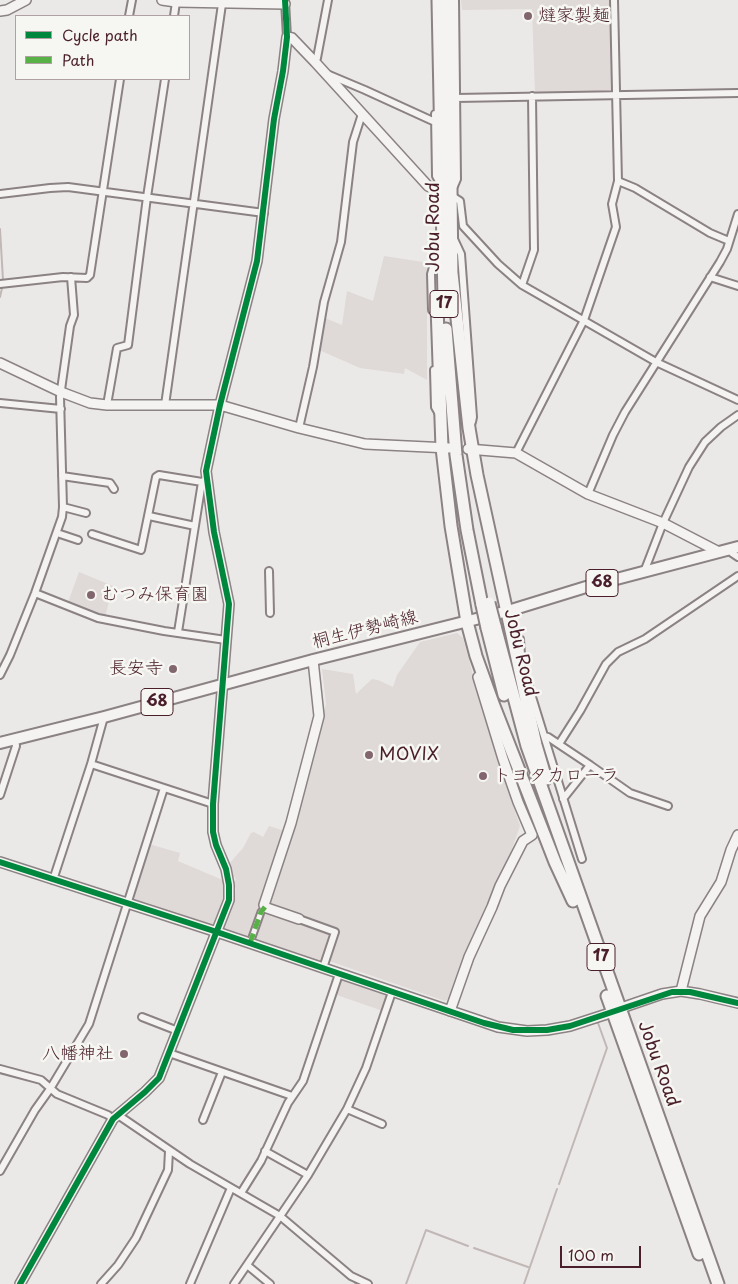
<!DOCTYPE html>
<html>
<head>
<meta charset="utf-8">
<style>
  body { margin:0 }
  #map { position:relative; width:738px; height:1284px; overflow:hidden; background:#ebe9e7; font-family:"Playpen Sans",sans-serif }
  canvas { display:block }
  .legend { position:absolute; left:15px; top:15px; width:175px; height:65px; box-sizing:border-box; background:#f6f6f2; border:1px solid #b1a0a2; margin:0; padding:6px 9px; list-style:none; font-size:15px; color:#4a1f2b }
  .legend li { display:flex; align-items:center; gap:10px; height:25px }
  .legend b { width:25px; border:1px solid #b1a0a2 }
  .scale { position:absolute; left:560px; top:1246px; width:81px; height:22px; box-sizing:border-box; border:2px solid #4a1f2b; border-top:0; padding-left:6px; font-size:15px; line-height:18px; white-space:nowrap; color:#4a1f2b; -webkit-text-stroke:4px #f6f6f2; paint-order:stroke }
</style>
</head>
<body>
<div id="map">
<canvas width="738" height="1284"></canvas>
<ul class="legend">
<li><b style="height:6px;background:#00873e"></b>Cycle path</li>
<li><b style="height:6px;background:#57b146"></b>Path</li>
</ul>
<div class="scale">100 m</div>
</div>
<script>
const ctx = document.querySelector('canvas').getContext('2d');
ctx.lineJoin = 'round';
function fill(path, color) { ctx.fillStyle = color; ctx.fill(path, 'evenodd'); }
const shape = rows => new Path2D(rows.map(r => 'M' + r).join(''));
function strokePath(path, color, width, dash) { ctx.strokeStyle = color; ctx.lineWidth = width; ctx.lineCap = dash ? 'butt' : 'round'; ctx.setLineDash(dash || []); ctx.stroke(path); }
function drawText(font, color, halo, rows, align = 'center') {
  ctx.font = font + ' "Playpen Sans","Klee One",sans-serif'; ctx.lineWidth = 5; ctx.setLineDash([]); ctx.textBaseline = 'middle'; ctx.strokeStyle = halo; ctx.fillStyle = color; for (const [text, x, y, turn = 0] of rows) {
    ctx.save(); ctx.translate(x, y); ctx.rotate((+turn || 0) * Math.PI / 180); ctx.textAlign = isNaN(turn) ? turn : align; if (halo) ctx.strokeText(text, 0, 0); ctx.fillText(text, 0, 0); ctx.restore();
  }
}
fill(shape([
  [461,0,611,0,613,90,611,93,535,94,532,9,462,10],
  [384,256,423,262,427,265,427,380,405,368,404,374,360,368,319,350,325,318,342,325,347,291,373,301],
  [79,572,113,586,105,617,67,605],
  [457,633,463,638,483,712,520,826,508,860,462,958,448,999,445,1001,329,961,339,930,337,928,270,906,268,902,292,830,326,704,322,669,353,674,356,694,372,679,378,680,393,687,397,675,420,642],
  [269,826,285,831,258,913,263,912,329,934,330,936,321,962,319,963,256,942,255,940,262,917,249,939,223,931,221,929,236,889,233,887,233,882,236,880,234,876,232,877,228,865,243,848,251,833,254,832,263,837],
  [149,844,180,853,178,861,225,881,225,903,218,924,212,927,133,902,132,899],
  [339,978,389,995,383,1011,334,994]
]), '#dfd9d8');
strokePath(shape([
  [0,229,3,280],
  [0,297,2,288],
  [0,749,11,746],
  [559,1184,607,1048,598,1023],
  [474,1248,528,1267],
  [355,1284,356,1283,360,1284],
  [406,1284,426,1230,468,1246],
  [524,1284,557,1189]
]), '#c2b7b7', 2);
const pedestrian = shape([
  [250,943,261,912,265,907]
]);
const minor = shape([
  [285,1,287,37],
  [129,16,132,0],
  [174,16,176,2],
  [315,62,317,58,328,0],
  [327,74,365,90,435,122],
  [456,98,738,93],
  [435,114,436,176,440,183],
  [618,181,635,188,710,233,729,241],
  [454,186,457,179,455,0],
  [0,194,50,188,68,187,264,213],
  [452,196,460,201,463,226,498,264,522,285,656,362,738,400],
  [454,239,461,254,473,417,472,422],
  [710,277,738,286],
  [0,284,63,277,87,278,90,275,120,79],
  [522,285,534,250,532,96],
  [432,310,431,274,433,267,443,257],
  [434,370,435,407,439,414],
  [0,403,61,409],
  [107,405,117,348,128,345,147,197,165,79],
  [165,405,222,4],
  [299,428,313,367,324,302,341,242,353,142,362,114],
  [516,453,584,320,616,227,612,204,618,181,614,0],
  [62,476,110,483,114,489],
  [588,494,613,435,625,412,720,262,727,249,738,214],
  [63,507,86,513],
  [149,516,195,526],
  [57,533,78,540],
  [92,534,141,550,156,477,159,475,202,482],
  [730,549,732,553,738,557],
  [269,571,270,613],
  [644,572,663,523,689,467,705,442,721,427,738,415],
  [35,593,98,618,164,631,226,640],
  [178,632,202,482,206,480],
  [512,634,520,639,521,655],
  [0,675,10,655,35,593,62,517,63,507,60,397,70,326,74,315,71,277],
  [528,684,582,859],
  [544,736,548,737,590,765],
  [559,744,580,711,606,664,618,652,645,639,738,576],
  [91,764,213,804],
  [0,795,16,746,15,739],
  [563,799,590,765,630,793,668,806],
  [53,880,91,764,104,717],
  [299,919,335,932,323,968],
  [142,1017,178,1031],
  [169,1053,292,1096],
  [0,1069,41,1080,57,1094,108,1115,113,1119],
  [347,1109,382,1124],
  [118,1115,190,1164,280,1216,351,1276,368,1284],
  [203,1120,222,1072],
  [265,1151,308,1175],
  [0,1171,35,1110,50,1089,89,1024,164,788],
  [241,1193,261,1161,288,1103,303,1081,339,974],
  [247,1265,270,1284],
  [101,1284,118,1265,136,1238,168,1170,169,1151],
  [190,1284,231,1188],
  [234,1284,308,1175,347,1109,366,1068,392,992]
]);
const tertiary = shape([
  [162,0,176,2,285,4],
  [0,11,7,10,26,0],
  [0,363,61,392,90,403,107,405,220,405,299,428,365,444,449,448],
  [468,449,516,453,588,494,663,523,719,552],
  [0,862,217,932,498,1027,527,1031,547,1030,570,1026,607,1014],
  [299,919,267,908,264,905,291,823,319,716,313,660],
  [681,991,700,916,721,882,731,850,738,835],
  [624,1007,662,994,681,991,700,994,738,1003],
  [450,1011,469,957,492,907,500,886,523,841,532,835,518,802,503,759,478,677],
  [20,1284,113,1119,145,1092,159,1078,229,900,229,885,226,869,216,845,213,832,213,804,229,604,214,532,206,471,220,405,257,261,274,119,283,71,287,37,292,38,315,62,428,186,447,194]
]);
const primary = shape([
  [0,743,104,717,313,660,508,611,586,587,738,547]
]);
const trunk = shape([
  [438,0,444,299],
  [449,0,452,281],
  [452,273,469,428,477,475,536,745,546,779],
  [444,293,437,306,442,448,451,526,467,622,476,656,494,706,555,862,573,901],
  [446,329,456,455,467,530,482,605],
  [495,626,527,746,718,1284],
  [487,628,504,695],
  [607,996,699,1254]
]);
strokePath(pedestrian, '#8b8283', 9);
strokePath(minor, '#8b8283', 10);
strokePath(tertiary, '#8b8283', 12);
strokePath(primary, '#8b8283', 14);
strokePath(trunk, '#8b8283', 15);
strokePath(pedestrian, '#f4f3f1', 5);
strokePath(minor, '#f4f3f1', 6);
strokePath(tertiary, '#f4f3f1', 9);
strokePath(primary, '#f4f3f1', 10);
strokePath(trunk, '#f4f3f1', 11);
const trunkBridge = shape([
  [489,603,495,626],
  [482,605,487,628]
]);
strokePath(trunkBridge, '#8b8283', 15, []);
strokePath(trunkBridge, '#f4f3f1', 11);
strokePath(shape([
  [250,943,261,912,265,907]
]), '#57b146', 5, [10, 5]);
strokePath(shape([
  [0,862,217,932,484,1023,513,1030,547,1030,570,1026,672,992,690,992,738,1003],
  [20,1284,113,1119,145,1092,159,1078,229,900,229,885,226,869,216,845,213,832,213,804,229,604,214,532,206,471,220,405,257,261,274,119,283,71,287,37,285,0]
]), '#00873e', 6);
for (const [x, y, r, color] of [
  [528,16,5,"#82666d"],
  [91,595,5,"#82666d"],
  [173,669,5,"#82666d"],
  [369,755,5,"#82666d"],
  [483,776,5,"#82666d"],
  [124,1054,5,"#82666d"]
]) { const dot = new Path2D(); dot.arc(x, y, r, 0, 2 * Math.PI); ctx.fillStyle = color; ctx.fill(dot); strokePath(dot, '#f6f6f2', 2); }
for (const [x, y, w] of [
  [444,304,28],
  [602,583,32],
  [157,702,32],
  [601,957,28]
]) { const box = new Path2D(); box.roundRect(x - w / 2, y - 13.5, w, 27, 4); ctx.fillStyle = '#f6f6f2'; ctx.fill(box); strokePath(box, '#4a1f2b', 1); }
drawText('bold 16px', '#4a1f2b', null, [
  ["17",444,304],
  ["68",602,583],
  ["68",157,702],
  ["17",601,957]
]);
drawText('18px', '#4a1f2b', '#f6f6f2', [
  ["燵家製麺",538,16],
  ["むつみ保育園",101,595],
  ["長安寺",163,669,"right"],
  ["MOVIX",379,755],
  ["トヨタカローラ",493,776],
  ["八幡神社",114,1054,"right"]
], 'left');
drawText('18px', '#4a1f2b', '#f6f6f2', [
  ["Jobu Road",434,227,-90],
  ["桐生伊勢崎線",365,630,-14],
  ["Jobu Road",520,653,76],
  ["Jobu Road",658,1064,70]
]);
</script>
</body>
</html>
